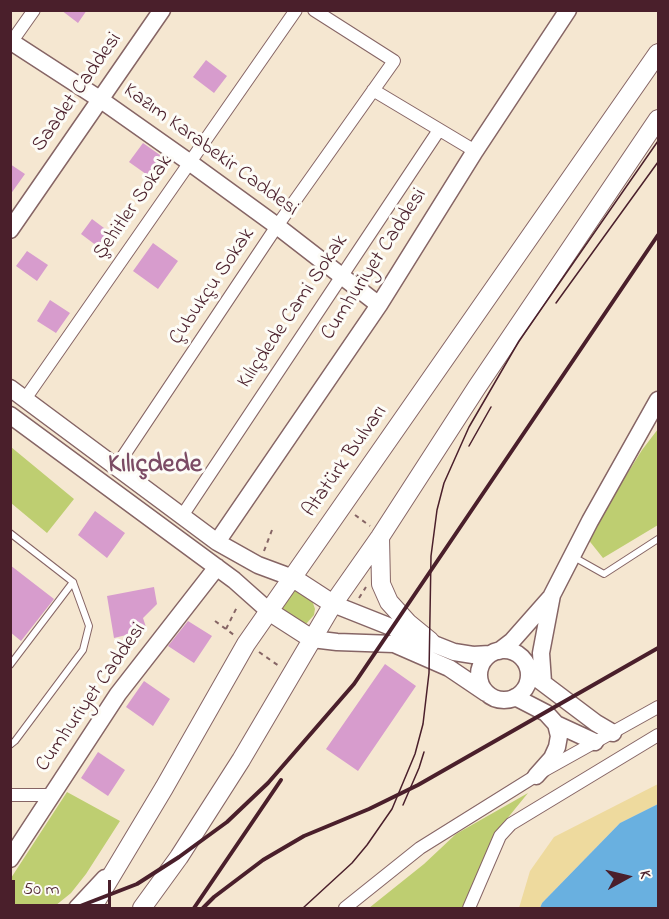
<!DOCTYPE html>
<html>
<head>
<meta charset="utf-8">
<style>
  body { margin:0 }
  #map { position:relative; width:669px; height:919px; overflow:hidden; background:#f5e7d1; font-family:"Indie Flower",sans-serif }
  canvas { display:block }
  .frame { position:absolute; inset:0; border:12px solid #4a1f2b; pointer-events:none }
  .north { position:absolute; left:597px; top:847px; width:60px; height:60px; -webkit-text-stroke:4px #fdfcf7; paint-order:stroke; rotate:82deg; font-size:16px; font-weight:700; line-height:24px; text-align:center; color:#4a1f2b }
  .north::after { content:''; display:block; margin:auto; width:21px; height:27px; background:#4a1f2b; clip-path:polygon(50% 0,100% 100%,50% 72%,0 100%) }
  .scale { position:absolute; left:12px; top:880px; width:99px; height:27px; box-sizing:border-box; border:3px solid #4a1f2b; border-top:0; padding-left:8px; font-size:18px; line-height:21px; white-space:nowrap; color:#4a1f2b; -webkit-text-stroke:4px #fdfcf7; paint-order:stroke }
</style>
</head>
<body>
<div id="map">
<canvas width="669" height="919"></canvas>
<div class="frame"></div>
<div class="north">K</div>
<div class="scale">50 m</div>
</div>
<script>
const ctx = document.querySelector('canvas').getContext('2d');
ctx.lineJoin = 'round';
function fill(path, color) { ctx.fillStyle = color; ctx.fill(path, 'evenodd'); }
const shape = rows => new Path2D(rows.map(r => 'M' + r).join(''));
function strokePath(path, color, width, dash) { ctx.strokeStyle = color; ctx.lineWidth = width; ctx.lineCap = dash ? 'butt' : 'round'; ctx.setLineDash(dash || []); ctx.stroke(path); }
function drawText(font, color, halo, rows, align = 'center') {
  ctx.font = font + ' "Indie Flower",sans-serif'; ctx.lineWidth = 6; ctx.setLineDash([]); ctx.textBaseline = 'middle'; ctx.strokeStyle = halo; ctx.fillStyle = color; for (const [text, x, y, turn = 0] of rows) {
    ctx.save(); ctx.translate(x, y); ctx.rotate((+turn || 0) * Math.PI / 180); ctx.textAlign = isNaN(turn) ? turn : align; if (halo) ctx.strokeText(text, 0, 0); ctx.fillText(text, 0, 0); ctx.restore();
  }
}
fill(shape([
  [658,429,658,525,603,558,587,538,642,450],
  [11,447,74,499,47,533,11,503],
  [295,590,311,597,315,609,314,615,306,624,294,627,278,605,284,594],
  [67,792,120,821,86,874,71,893,55,906,46,908,11,908,11,878],
  [528,793,506,820,495,838,468,908,369,908,424,864,456,834]
]), '#bece71');
fill(shape([
  [658,784,658,804,620,823,542,903,540,908,519,908,530,871,554,837]
]), '#eeda9e');
fill(shape([
  [658,804,658,908,540,908,542,903,620,823]
]), '#69b0e0');
fill(shape([
  [61,10,87,10,78,23],
  [206,60,227,76,214,93,193,77],
  [143,143,167,160,153,179,129,162],
  [10,164,25,174,10,195],
  [92,219,112,234,101,249,81,234],
  [153,243,178,261,158,289,133,271],
  [27,251,48,265,37,281,16,266],
  [50,300,70,313,56,333,37,321],
  [95,511,125,533,107,558,78,535],
  [10,565,54,599,21,641,10,632],
  [154,587,157,604,143,618,147,630,114,638,107,596],
  [188,621,212,636,194,663,168,646],
  [385,664,416,686,358,771,326,749],
  [144,681,170,699,153,726,126,707],
  [98,752,125,770,108,796,81,778]
]), '#d79ccd');
const lane = shape([
  [10,533,73,582,89,626,83,650,15,741,10,745],
  [572,556,604,574,658,539],
  [10,665,73,582]
]);
const street = shape([
  [10,44,34,10],
  [373,90,475,151],
  [25,399,296,10],
  [116,467,277,226,394,61,314,10],
  [182,516,439,130],
  [10,795,51,795],
  [345,908,420,848,545,770,658,707],
  [469,908,500,836,511,824,658,735]
]);
const secondary = shape([
  [10,41,101,100,189,162,277,226,379,305],
  [10,230,162,10],
  [10,388,217,542,258,565,293,578],
  [10,415,234,580,270,612],
  [217,542,379,305,475,151,568,10],
  [333,604,454,652,473,655,490,654],
  [312,639,337,642,394,644,449,668,486,693],
  '479 675a25 25 0 1 1 50 0a25 25 0 1 1-50 0Z',
  [499,651,512,641,550,598],
  [535,677,596,723,613,733],
  [543,682,541,653,552,595,590,521,658,400],
  [515,697,546,713,556,724,559,736,557,747,552,758,536,776],
  [556,724,595,742],
  [10,859,118,694,217,567],
  [77,908,105,878]
]);
const primary = shape([
  [380,537,381,584,389,602,408,623,430,641],
  [293,578,333,604],
  [270,612,312,639],
  [92,908,164,788,246,644,658,53],
  [142,908,179,857,241,760,333,604,380,537,477,387,658,119]
]);
strokePath(lane, '#866565', 8);
strokePath(street, '#866565', 14);
strokePath(secondary, '#866565', 19);
strokePath(primary, '#866565', 20);
strokePath(shape([
  [355,515,370,526],
  [264,551,272,530],
  [359,598,366,587],
  [215,621,234,635],
  [226,629,238,605],
  [259,652,279,666]
]), '#866565', 2, [4.5, 4.5]);
strokePath(lane, '#fff', 6);
strokePath(street, '#fff', 12);
strokePath(secondary, '#fff', 16);
strokePath(primary, '#fff', 18);
strokePath(shape([
  [556,303,658,162],
  [469,446,491,407],
  [403,805,419,768,424,752],
  [303,908,352,863,367,845,392,809,415,754,423,724,429,673,431,556,437,510,444,483,469,427,519,341,658,141]
]), '#4a1f2b', 1.5);
strokePath(shape([
  [75,908,137,884,179,857,227,822,268,783,354,684,658,235],
  [194,908,281,780],
  [203,908,214,897,263,860,304,836,369,809,418,785,658,648]
]), '#4a1f2b', 4);
drawText('21px', '#4a1f2b', '#fdfcf7', [
  ["Saadet Caddesi",78,93,-55],
  ["Kazım Karabekir Caddesi",210,151,36],
  ["Şehitler Sokak",134,208,-55],
  ["Cumhuriyet Caddesi",375,265,-57],
  ["Çubukçu Sokak",213,287,-56],
  ["Kılıçdede Cami Sokak",294,312,-56],
  ["Atatürk Bulvarı",346,462,-55],
  ["Cumhuriyet Caddesi",92,698,-55]
]);
drawText('bold 27px', '#7b4b64', '#fdfcf7', [
  ["Kılıçdede",155,467]
]);
</script>
</body>
</html>
